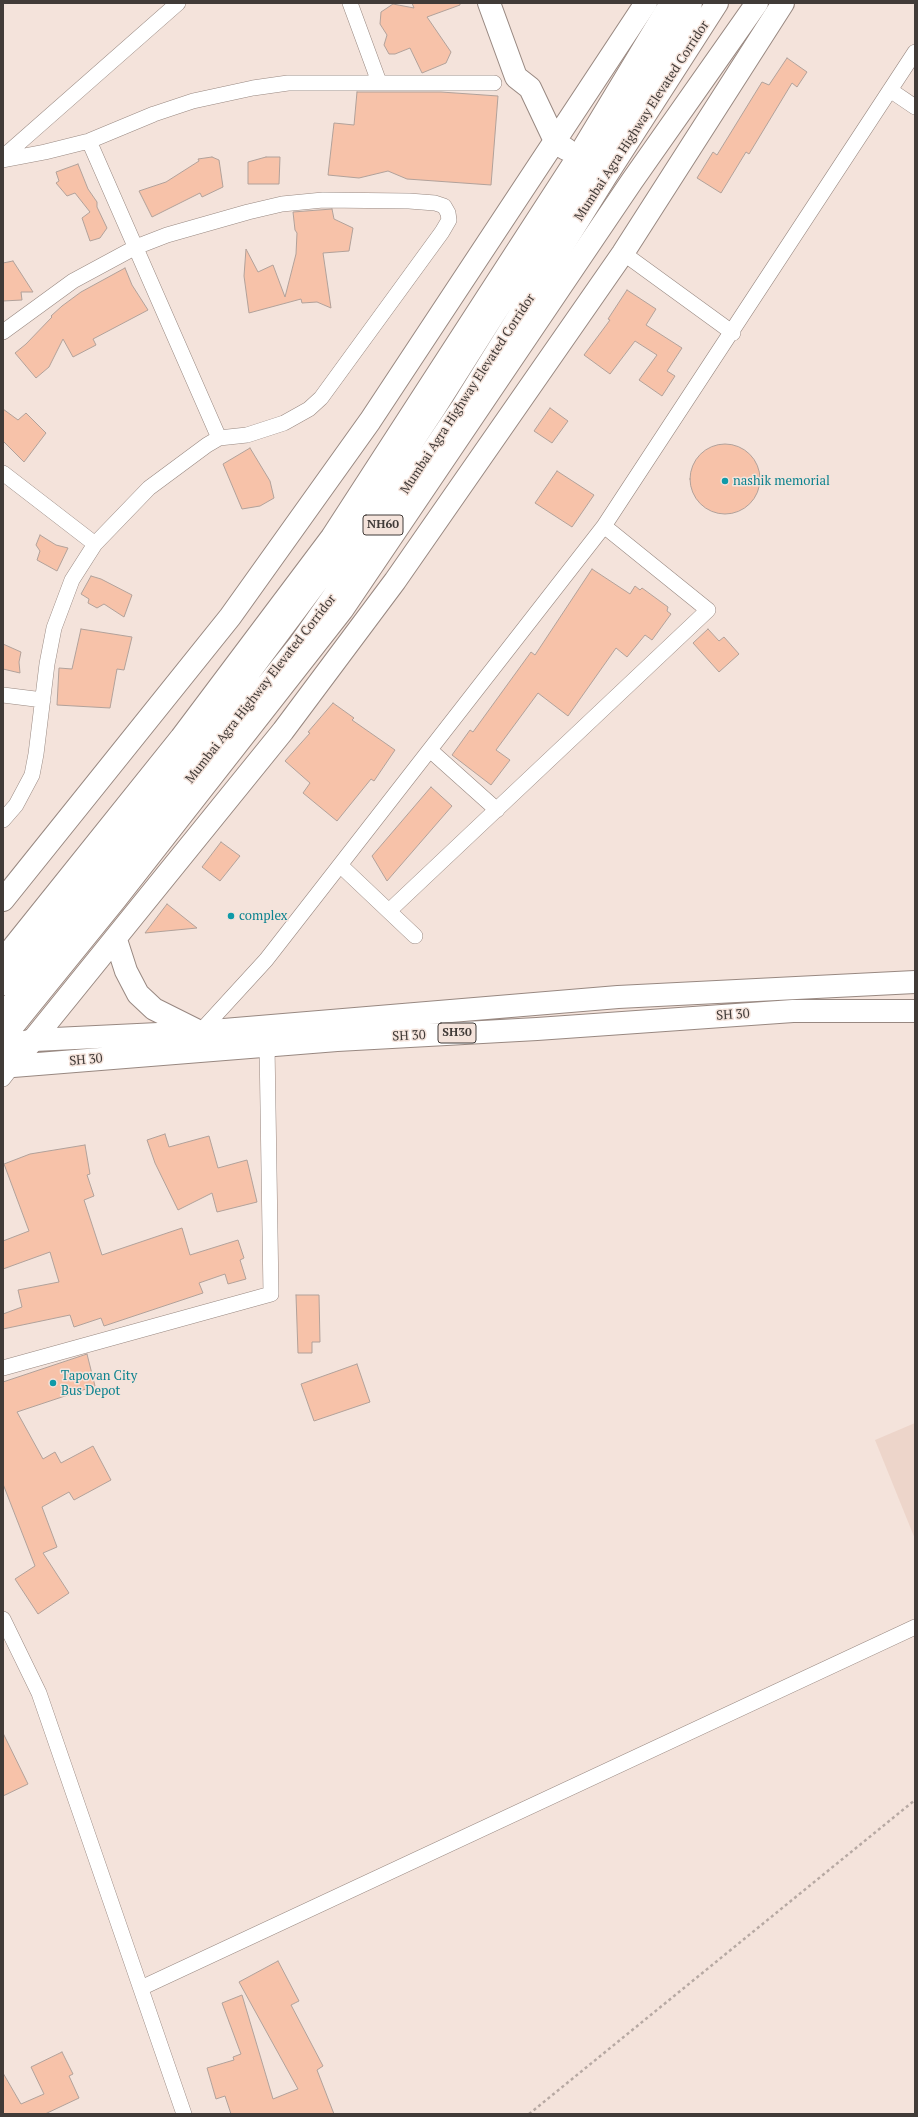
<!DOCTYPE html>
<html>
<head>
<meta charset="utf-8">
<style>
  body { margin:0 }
  #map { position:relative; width:918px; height:2117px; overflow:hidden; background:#f4e3db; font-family:"PT Serif",serif }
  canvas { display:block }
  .frame { position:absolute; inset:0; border:4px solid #413b38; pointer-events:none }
</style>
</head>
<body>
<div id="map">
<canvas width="918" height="2117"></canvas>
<div class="frame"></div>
</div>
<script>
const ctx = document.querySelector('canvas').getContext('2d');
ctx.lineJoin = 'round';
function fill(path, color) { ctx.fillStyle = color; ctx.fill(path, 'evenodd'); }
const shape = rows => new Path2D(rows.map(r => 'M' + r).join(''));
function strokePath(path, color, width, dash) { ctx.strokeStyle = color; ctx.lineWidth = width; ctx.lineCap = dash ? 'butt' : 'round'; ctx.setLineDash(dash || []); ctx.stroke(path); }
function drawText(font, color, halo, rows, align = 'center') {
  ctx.font = font + ' "PT Serif",serif'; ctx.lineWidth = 3; ctx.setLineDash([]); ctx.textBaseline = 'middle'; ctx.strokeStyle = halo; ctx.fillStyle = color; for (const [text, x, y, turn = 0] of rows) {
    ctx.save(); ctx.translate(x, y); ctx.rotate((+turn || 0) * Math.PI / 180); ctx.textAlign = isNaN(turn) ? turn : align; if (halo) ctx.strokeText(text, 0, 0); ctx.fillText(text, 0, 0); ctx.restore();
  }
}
fill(shape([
  [915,1423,915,1539,875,1440]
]), '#edd5ca');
const building = shape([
  [412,3,460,3,460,5,427,17,451,52,446,63,422,73,410,48,395,54,389,54,384,45,387,35,380,24,381,12,393,4,414,8,412,3],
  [787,58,807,72,797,87,792,83,749,154,746,152,721,193,697,178,713,152,717,155,762,82,769,85,787,58],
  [357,92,441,92,498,96,491,185,407,179,388,171,359,178,328,175,334,123,354,125,357,92],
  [212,157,219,160,223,187,202,197,200,193,152,217,139,191,166,182,199,161,198,159,212,157],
  [266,157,280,157,279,184,248,184,248,162,266,157],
  [78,164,88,189,97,202,97,207,107,228,100,238,90,241,82,218,90,212,75,193,67,196,56,183,59,181,56,172,78,164],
  [332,209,334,219,353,228,349,251,323,253,331,308,317,302,302,303,301,299,249,313,244,276,246,249,258,272,273,265,285,297,296,254,297,233,295,230,293,212,332,209],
  [13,261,33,292,21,292,22,300,3,301,3,263,13,261],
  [125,268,132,285,148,310,93,339,96,345,73,357,63,339,49,367,36,378,15,353,26,344,52,317,51,316,62,306,81,292,125,268],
  [627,290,656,309,646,325,682,348,667,371,675,376,662,396,639,380,657,355,635,341,610,374,584,355,610,320,608,319,627,290],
  [550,408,568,421,552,443,534,431,550,408],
  [3,409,18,420,26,413,46,433,24,462,3,441,3,409],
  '690 479a35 35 0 1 1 70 0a35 35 0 1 1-70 0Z',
  [250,448,270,481,274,498,260,506,242,509,223,464,250,448],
  [557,471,594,495,572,527,535,503,557,471],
  [40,535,56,545,68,548,57,571,37,560,40,551,36,545,40,535],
  [592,569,630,594,635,586,640,590,642,588,668,607,667,611,671,614,652,640,645,635,627,657,616,648,568,716,538,693,496,750,510,760,491,785,452,755,470,730,473,732,531,652,535,655,592,569],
  [91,576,101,579,132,595,124,617,104,604,97,608,88,603,89,599,81,594,91,576],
  [81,629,132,637,124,670,117,669,110,708,57,705,59,668,72,669,81,629],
  [708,629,719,641,724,637,739,654,719,672,693,643,708,629],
  [3,644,21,652,19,662,20,673,3,669,3,644],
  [333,703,354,718,352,720,395,750,374,781,371,779,337,821,303,793,310,783,285,761,310,733,308,732,333,703],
  [431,787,452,806,387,881,372,856,431,787],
  [221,842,240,856,220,881,202,867,221,842],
  [167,904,197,928,145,933,167,904],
  [165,1134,169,1147,209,1136,218,1168,247,1160,257,1202,217,1212,212,1193,178,1210,155,1163,147,1140,165,1134],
  [85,1145,90,1174,87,1175,94,1196,84,1200,102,1255,182,1228,190,1255,238,1240,244,1258,240,1260,246,1279,228,1284,225,1274,199,1283,203,1293,104,1326,101,1318,74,1327,70,1315,3,1329,3,1314,22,1307,18,1290,59,1282,50,1252,3,1269,3,1241,29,1231,4,1164,30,1154,85,1145],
  [296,1295,319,1295,320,1342,312,1342,312,1353,298,1353,296,1295],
  [87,1354,95,1386,17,1412,43,1459,55,1452,61,1463,93,1446,111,1480,74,1500,69,1492,42,1507,57,1547,43,1553,69,1593,38,1614,15,1579,35,1566,3,1484,3,1382,87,1354],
  [357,1364,370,1402,314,1421,301,1384,357,1364],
  [3,1733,28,1784,3,1796,3,1733],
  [278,1961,299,2001,291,2005,323,2066,317,2070,334,2114,231,2114,225,2096,216,2099,207,2068,234,2060,233,2057,241,2054,222,2003,242,1995,273,2099,298,2089,239,1982,278,1961],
  [62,2052,73,2074,69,2076,79,2098,45,2114,3,2114,3,2073,21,2104,44,2094,31,2067,62,2052]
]);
fill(building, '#f7c2a9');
strokePath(building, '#b1a19a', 1);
const street = shape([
  [350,3,379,82],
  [890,90,915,107],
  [89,141,219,438],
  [3,157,178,3],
  [3,160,45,152,89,141,154,114,193,101,253,88,288,83,494,83],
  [623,253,733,333],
  [3,332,73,281,136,247,167,235,248,212,282,204,323,200,409,201,435,203,444,206,448,213,449,220,442,232,321,398,309,409,284,423,247,435,219,438,207,445,149,488,95,544,3,473],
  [3,695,43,700],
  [430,750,497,810],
  [3,820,16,805,32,775,36,754,47,664,54,628,72,580,95,544],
  [340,865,415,936],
  [389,911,708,610,604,526],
  [200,1032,266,960,604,526,915,52],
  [3,1079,13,1066],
  [3,1368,271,1294,267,1045],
  [3,1619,39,1693,184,2114],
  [141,1988,915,1627]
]);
const secondary = shape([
  [489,3,516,77,530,88,556,143,566,149],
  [3,900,230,617,370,421,646,3],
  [116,940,126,971,138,994,154,1009,200,1032,203,1038],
  [24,1051,283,731,395,581,623,253,783,3]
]);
const primary = shape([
  [3,960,181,738,332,537,578,157,671,3],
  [3,1038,115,900,342,610,632,181,757,3],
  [3,1047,34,1040,200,1032,618,997,915,982],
  [3,1057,13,1066,337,1040,537,1029,793,1011,915,1011]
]);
const highway = shape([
  [3,984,191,750,340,551,434,409,691,3],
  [3,1015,299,645,355,566,461,409,606,176,717,3]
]);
strokePath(street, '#988881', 16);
strokePath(secondary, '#988881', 24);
strokePath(primary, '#988881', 24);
strokePath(highway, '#988881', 24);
strokePath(shape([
  [529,2114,915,1800]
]), '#b7a9a3', 2.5, [3, 3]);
strokePath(street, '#fff', 15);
strokePath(secondary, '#fff', 22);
strokePath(primary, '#fff', 22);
strokePath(highway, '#fff', 22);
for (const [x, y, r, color] of [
  [725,481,4,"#0f9aa8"],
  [231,916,4,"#0f9aa8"],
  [53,1383,4,"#0f9aa8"]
]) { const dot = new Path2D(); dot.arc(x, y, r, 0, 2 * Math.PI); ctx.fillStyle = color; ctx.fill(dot); strokePath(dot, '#f4e3db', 1.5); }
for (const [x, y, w] of [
  [383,525,40],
  [457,1033,38]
]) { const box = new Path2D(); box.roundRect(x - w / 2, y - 10, w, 20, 3); ctx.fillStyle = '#f4e3db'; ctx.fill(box); strokePath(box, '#413b38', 1); }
drawText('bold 12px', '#413b38', null, [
  ["NH60",383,525],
  ["SH30",457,1033]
]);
drawText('13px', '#413b38', '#f4e3db', [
  ["Mumbai Agra Highway Elevated Corridor",642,121,-57],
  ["Mumbai Agra Highway Elevated Corridor",468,394,-57],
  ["Mumbai Agra Highway Elevated Corridor",261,689,-52],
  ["SH 30",733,1015,-4],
  ["SH 30",409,1036,-3],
  ["SH 30",86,1060,-5]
]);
drawText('13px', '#0d838f', '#f4e3db', [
  ["nashik memorial",733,481],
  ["complex",239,916],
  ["Tapovan City",61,1376],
  ["Bus Depot",61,1391]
], 'left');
</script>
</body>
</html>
